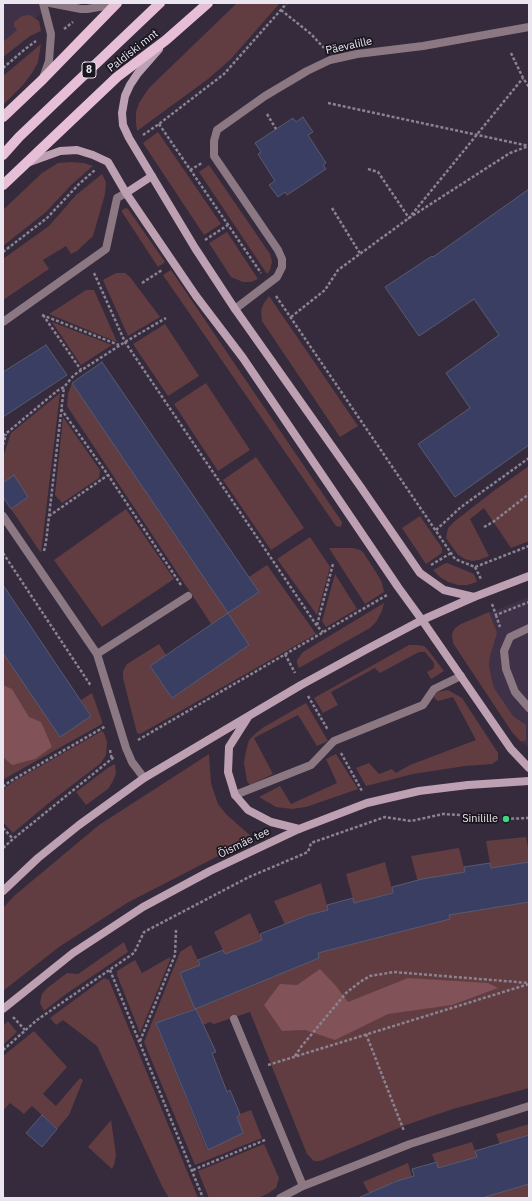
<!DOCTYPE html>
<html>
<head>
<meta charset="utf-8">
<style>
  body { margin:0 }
  #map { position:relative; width:532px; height:1201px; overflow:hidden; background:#352b3c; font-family:"IBM Plex Sans",sans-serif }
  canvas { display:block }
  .frame { position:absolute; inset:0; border:4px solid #ebe5f0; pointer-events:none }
</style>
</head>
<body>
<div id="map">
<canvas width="532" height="1201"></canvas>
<div class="frame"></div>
</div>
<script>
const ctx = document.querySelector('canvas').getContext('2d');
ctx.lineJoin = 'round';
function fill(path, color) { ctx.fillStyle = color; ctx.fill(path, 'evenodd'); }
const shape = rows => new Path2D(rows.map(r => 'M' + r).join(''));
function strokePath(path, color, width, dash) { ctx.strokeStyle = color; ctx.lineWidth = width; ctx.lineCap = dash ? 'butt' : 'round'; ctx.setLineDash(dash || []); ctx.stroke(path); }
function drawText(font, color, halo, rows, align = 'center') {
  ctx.font = font + ' "IBM Plex Sans",sans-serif'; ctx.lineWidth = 3.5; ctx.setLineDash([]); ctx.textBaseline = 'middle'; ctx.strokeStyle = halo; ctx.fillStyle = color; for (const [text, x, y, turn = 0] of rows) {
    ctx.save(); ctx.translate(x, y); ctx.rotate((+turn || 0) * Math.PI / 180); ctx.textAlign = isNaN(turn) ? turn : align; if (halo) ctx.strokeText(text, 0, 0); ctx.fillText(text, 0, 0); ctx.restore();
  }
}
fill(shape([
  [3,3,53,3,3,47],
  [529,597,529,747,520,741,512,732,453,643,452,634,455,628,461,624]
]), '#3e3148');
fill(shape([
  [237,3,280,3,230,60,208,79,137,131,136,122,136,112,139,103,149,88],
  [30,15,39,21,41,31,30,36,3,57,3,42,17,30,14,26,14,22,22,16],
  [41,44,38,62,32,73,23,85,3,105,3,76],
  [158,132,221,224,204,235,143,143],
  [70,162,84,163,93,166,71,185,46,212,3,246,3,210,42,173,58,163],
  [209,165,270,254,272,262,270,270,267,274,199,172],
  [102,174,106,182,105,194,93,236,77,251,71,254,66,246,43,260,49,269,3,300,3,259,49,226,76,195],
  [126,208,128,209,165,262,158,267,122,212,122,210],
  [227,232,258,279,251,282,243,282,231,277,209,243],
  [171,270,342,522,341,527,336,526,163,275],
  [116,273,125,273,130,277,160,317,128,336,103,280],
  [86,290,94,290,117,342,49,314],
  [269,296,358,426,340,437,262,321,261,310,264,303],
  [52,322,112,345,81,365],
  [165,324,199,376,168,396,133,344],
  [72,383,228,613,259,592,249,577,267,565,316,634,140,734,137,733,123,678,123,671,127,664,159,644,166,655,150,666,172,698,249,645,228,614,211,624,204,613,67,406,68,394],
  [206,383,250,450,218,471,174,404],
  [60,393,41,553,11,509,28,497,14,476,3,483,3,457,11,433],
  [63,417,100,470,99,478,62,503,55,495],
  [256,457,304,528,271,550,223,480],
  [529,466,529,541,511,548,484,508,470,519,489,556,479,560,472,561,465,559,458,555,446,538,448,528,455,521,495,490],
  [126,509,174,579,102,627,54,560],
  [420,516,442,548,442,553,426,564,402,528],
  [310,537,330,567,317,615,277,559],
  [329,548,353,548,360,550,363,552,379,577,382,583,384,592,365,604],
  [447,563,474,574,477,582,467,585,458,585,448,582,440,577,433,570,444,564],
  [335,574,357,609,326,627,322,621],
  [384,603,382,611,376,622,370,628,299,668,297,663,297,660,303,652],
  [489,612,497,633,490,656,489,665,491,676,494,688,505,704,513,716,526,725,526,740,524,741,520,741,512,732,453,643,452,634,455,628,461,624],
  [409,645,417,645,424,646,428,650,444,671,431,679,427,672,434,668,434,663,425,652,419,652,380,673,375,668,331,692,338,705,323,713,314,698],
  [3,653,60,737,91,716,81,700,92,693,102,721,102,724,4,779,3,778],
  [448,690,462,698,498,753,498,760,492,764,465,766,413,774,366,786,356,768,369,763,379,774,392,769,396,773,410,765,476,740,453,697,438,701,434,698,436,692],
  [306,703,328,741,317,746,298,715,254,738,273,774,250,785,247,781,244,763,246,751,249,740,256,733,264,727],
  [102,731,104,733,107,742,106,755,101,763,50,802,13,833,3,822,3,790,11,783],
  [209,754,211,783,218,804,227,815,253,838,127,903,59,947,3,991,3,908,14,896,99,825],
  [336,754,358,789,306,807,292,809,276,807,259,797,280,786,291,804,337,783,326,759],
  [115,764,116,773,113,781,108,789,86,805,76,792,109,767],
  [526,837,529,853,529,862,491,868,486,841],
  [459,848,465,872,419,886,411,856],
  [385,862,393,893,354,903,346,874],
  [321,883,328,910,287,929,274,901],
  [529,902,529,1088,453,1109,406,1125,320,1161,314,1161,307,1154,250,1012,214,1024,210,1022,201,1026,194,1009,156,1024,207,1150,243,1133,237,1117,240,1114,251,1110,262,1138,195,1165,144,1042,180,952,191,945,200,965,180,973,195,1009,319,958,318,953,449,919,449,915],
  [250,913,262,940,225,954,214,932],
  [124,942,128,952,66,994,44,1011,40,1003,42,994,46,989,67,973,78,974],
  [170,957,170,960,140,1033,117,975,117,971,135,960,142,973],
  [104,978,109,980,198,1198,169,1198,162,1186,97,1046,63,1020,56,1025,50,1018],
  [8,1021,17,1032,3,1045,3,1026],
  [34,1031,67,1067,43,1094,56,1106,80,1078,83,1080,69,1115,57,1129,32,1106,24,1114,10,1103,3,1111,3,1056],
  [111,1120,116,1155,114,1165,112,1169,88,1147],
  [529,1124,529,1135,526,1136,527,1142,502,1150,496,1134],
  [472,1142,477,1157,438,1168,437,1162,435,1162,432,1154],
  [264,1144,279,1178,276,1188,267,1194,258,1198,209,1198,198,1171],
  [408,1163,412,1177,392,1182,393,1188,369,1193,363,1182],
  [529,1184,529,1197,525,1198,482,1198]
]), '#613d41');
fill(shape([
  [3,685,12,689,29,717,41,722,52,747,35,759,12,765,3,757,3,727,4,724,3,723],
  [320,969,336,986,348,1002,408,978,488,983,498,988,452,1005,388,1014,335,1040,305,1030,282,1031,264,1005,280,984,297,985]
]), '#815257');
const building = shape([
  [303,117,313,132,308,135,326,163,323,165,326,169,287,195,285,192,278,197,269,185,275,181,258,154,261,152,255,143,293,118,296,122,303,117],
  [529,189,529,445,455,497,418,444,470,408,446,373,499,335,474,299,419,336,385,287,432,256,433,257,529,189],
  [46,345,67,375,3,417,3,372,46,345],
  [102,362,259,592,228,613,72,383,102,362],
  [14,475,28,497,11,509,3,497,3,483,14,475],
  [3,585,91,716,60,737,3,653,3,585],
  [228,613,249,645,172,698,150,666,228,613],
  [529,862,529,902,449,915,450,919,318,953,319,958,195,1009,180,973,200,965,198,960,223,950,225,954,262,940,260,934,308,915,328,910,327,905,353,898,354,903,393,893,392,887,422,879,465,872,464,867,490,863,491,868,529,862],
  [196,1009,216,1052,212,1053,227,1092,230,1090,240,1114,237,1117,243,1133,208,1150,156,1023,196,1009],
  [42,1115,57,1129,42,1147,26,1133,42,1115],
  [529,1135,529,1184,482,1198,358,1198,397,1181,414,1176,412,1169,437,1162,438,1168,477,1157,475,1151,529,1135]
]);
fill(building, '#3a3e63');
strokePath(building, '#585b6f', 1);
strokePath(shape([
  [281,10,311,34,324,48],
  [64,29,73,22],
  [511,53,523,78,529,87],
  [3,68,24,50,36,41],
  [328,103,529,146],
  [267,114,276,129],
  [159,124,261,273],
  [143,135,159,124,224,74,287,3],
  [368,169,378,172,409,218,523,78],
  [190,170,202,163],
  [332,208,361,255],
  [205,240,228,225],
  [3,252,47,218,79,184,95,170],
  [94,273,125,342,317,626,323,632],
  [142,283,162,270],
  [276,296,455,559,475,567,529,546],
  [42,315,119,345],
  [43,315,81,370],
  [291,317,325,290,338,270,409,218,510,153,529,146],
  [61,409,108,475,181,585],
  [3,436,57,391,64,387,74,375,125,342,166,318],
  [3,445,6,434],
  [49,516,108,475],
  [484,527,493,522,529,494],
  [436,530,461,507,529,458],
  [44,551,46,542,64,387],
  [3,553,91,686],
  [431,565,451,553],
  [475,567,481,579],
  [492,604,496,615,529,602],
  [496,615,500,627],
  [317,625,333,564],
  [285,654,295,673],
  [308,696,328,730],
  [138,740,387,595],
  [110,750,112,760],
  [341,753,362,791],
  [3,787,9,782,106,726],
  [3,828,13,839],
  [3,848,13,839,114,757],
  [110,970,203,1198],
  [13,1017,25,1030],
  [366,1034,404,1131],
  [140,1041,175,955,176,930],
  [3,1050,37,1020,134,953,144,932,249,877,308,852,311,843,385,817,411,821,443,814,461,815,477,820,529,818],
  [295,1056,301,1047,346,993,360,982,370,976,394,972,529,983],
  [268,1065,529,984],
  [193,1170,265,1140]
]), '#8b8391', 2.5, [3, 2]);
strokePath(shape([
  [50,3,81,9,87,9,117,4],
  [43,78,49,61,51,34,43,3],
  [529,628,510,637,504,651,506,669,515,692,529,708],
  [235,795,311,765,334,741,423,705,434,689,461,676]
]), '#8b7883', 8);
strokePath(shape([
  [235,309,277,277,282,267,282,259,278,250,214,156,214,141,217,130,265,96,307,71,330,60,357,54,423,46,529,27],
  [3,322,106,249,117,198,126,193],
  [3,516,97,654,126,748,132,762,144,778],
  [97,654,188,596],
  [234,1019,303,1186],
  [280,1198,303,1186,410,1144,529,1106]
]), '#8b7883', 8);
strokePath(shape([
  [159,49,138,73,130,85,125,96,122,113,123,125,129,138,195,248,235,309,360,486,420,573,444,590,474,597],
  [27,163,60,151,77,150,93,155,108,162,126,193,196,296,243,358,398,587,422,620,511,749,529,768],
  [126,193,152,176],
  [248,717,229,747,228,772,235,795,248,810,271,822,299,829],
  [3,891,38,858,79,825,144,778,301,685,369,648,422,620,474,597,529,576],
  [3,1009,73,953,143,907,210,871,299,829,367,803,419,791,468,785,529,781]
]), '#bea0b3', 8);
strokePath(shape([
  [3,117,43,79,117,3],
  [3,155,19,137,160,3],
  [3,185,117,77,166,40,208,3]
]), '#e6bfd7', 10);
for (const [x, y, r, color] of [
  [506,819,4,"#3cd77e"]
]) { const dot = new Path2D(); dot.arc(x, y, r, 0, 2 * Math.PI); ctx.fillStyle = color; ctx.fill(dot); strokePath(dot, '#1a161e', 1.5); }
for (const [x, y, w] of [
  [89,70,14]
]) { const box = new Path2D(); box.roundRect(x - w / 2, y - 8, w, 16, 3); ctx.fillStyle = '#1a161e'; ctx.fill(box); strokePath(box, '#ebe5f0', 1); }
drawText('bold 10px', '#ebe5f0', null, [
  ["8",89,70]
]);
drawText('11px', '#ebe5f0', '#1a161e', [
  ["Päevalille",349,46,-12],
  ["Paldiski mnt",133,51,-38],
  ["Õismäe tee",244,843,-26]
]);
drawText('11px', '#ebe5f0', '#1a161e', [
  ["Sinilille",498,819]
], 'right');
</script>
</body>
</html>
